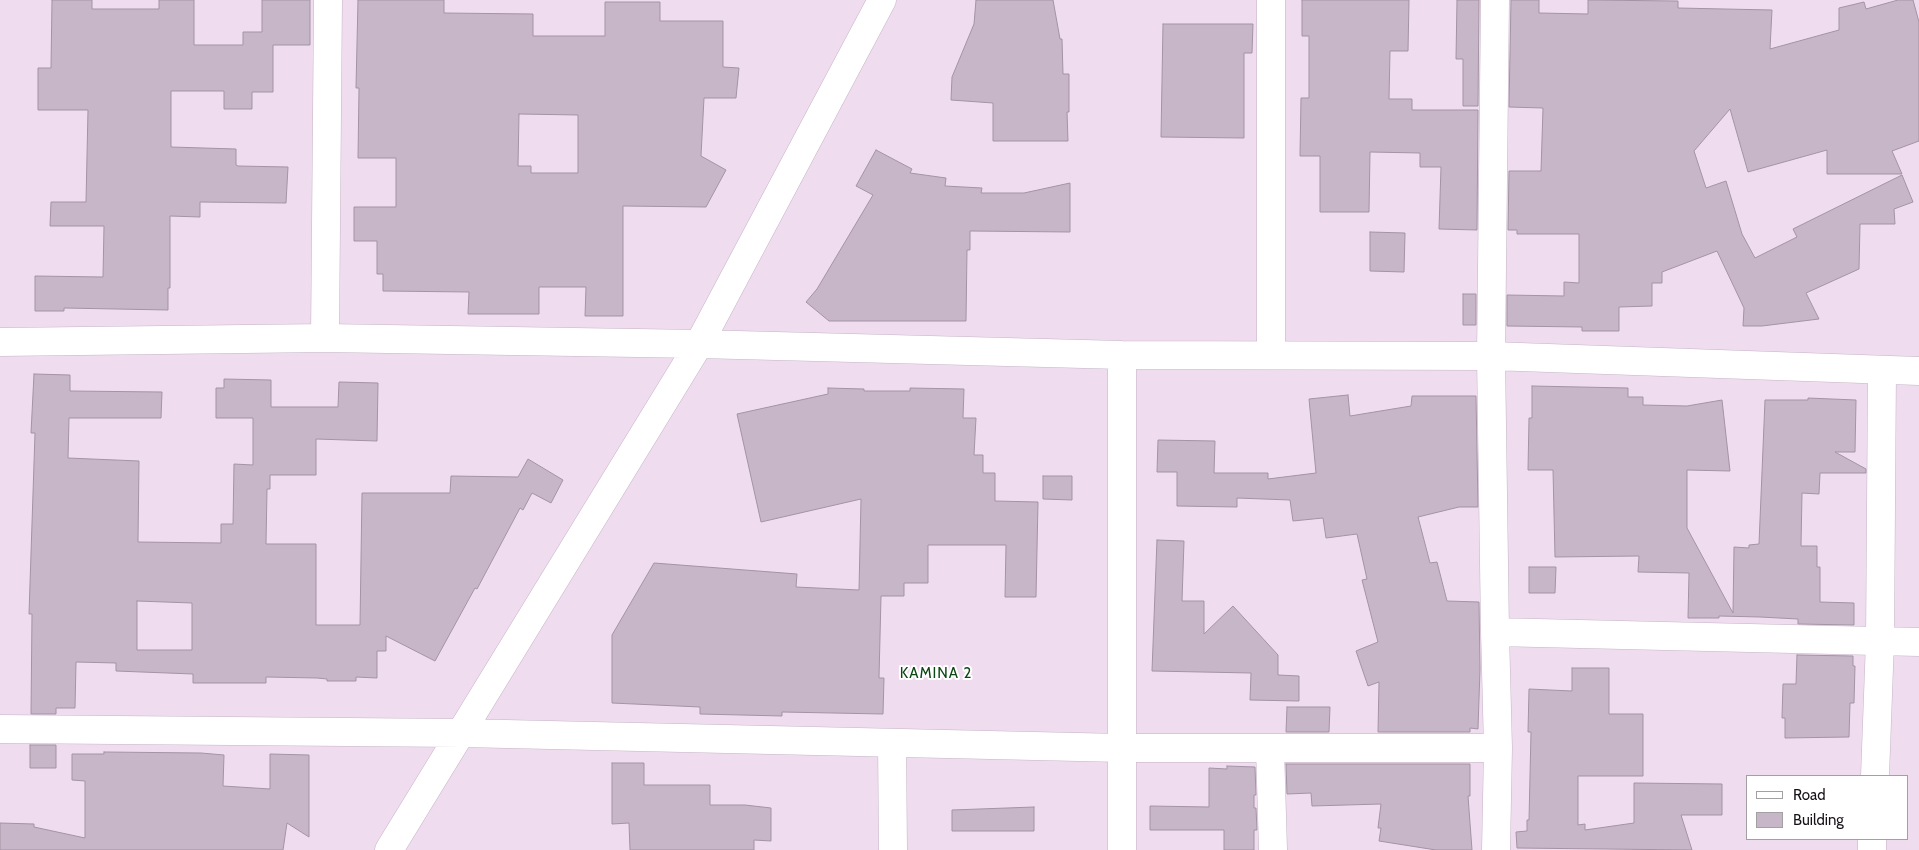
<!DOCTYPE html>
<html>
<head>
<meta charset="utf-8">
<style>
  body { margin:0 }
  #map { position:relative; width:1919px; height:850px; overflow:hidden; background:#efddef; font-family:Cabin,sans-serif }
  canvas { display:block }
  .legend { position:absolute; left:1746px; top:775px; width:162px; height:65px; box-sizing:border-box; background:#fff; border:1px solid #a3a0a3; margin:0; padding:6px 9px; list-style:none; font-size:15px; color:#181218 }
  .legend li { display:flex; align-items:center; gap:10px; height:25px }
  .legend b { width:25px; border:1px solid #a3a0a3 }
</style>
</head>
<body>
<div id="map">
<canvas width="1919" height="850"></canvas>
<ul class="legend">
<li><b style="height:6px;background:#fff"></b>Road</li>
<li><b style="height:14px;background:#c7b6c7"></b>Building</li>
</ul>
</div>
<script>
const ctx = document.querySelector('canvas').getContext('2d');
ctx.lineJoin = 'round';
function fill(path, color) { ctx.fillStyle = color; ctx.fill(path, 'evenodd'); }
const shape = rows => new Path2D(rows.map(r => 'M' + r).join(''));
function strokePath(path, color, width, dash) { ctx.strokeStyle = color; ctx.lineWidth = width; ctx.lineCap = dash ? 'butt' : 'round'; ctx.setLineDash(dash || []); ctx.stroke(path); }
function drawText(font, color, halo, rows, align = 'center') {
  ctx.font = font + ' Cabin,sans-serif'; ctx.lineWidth = 4; ctx.setLineDash([]); ctx.textBaseline = 'middle'; ctx.strokeStyle = halo; ctx.fillStyle = color; for (const [text, x, y, turn = 0] of rows) {
    ctx.save(); ctx.translate(x, y); ctx.rotate((+turn || 0) * Math.PI / 180); ctx.textAlign = isNaN(turn) ? turn : align; if (halo) ctx.strokeText(text, 0, 0); ctx.fillText(text, 0, 0); ctx.restore();
  }
}
const building = shape([
  [52,0,92,0,92,9,159,9,159,0,194,0,194,45,243,45,243,32,262,32,262,0,310,0,310,45,273,45,273,92,252,92,252,109,224,109,224,91,171,91,171,147,236,149,236,165,238,166,288,167,286,203,200,202,200,217,170,216,170,288,168,288,168,310,64,308,64,311,35,311,35,276,103,277,104,226,50,226,51,202,86,202,88,110,38,110,38,68,51,68,52,0],
  [358,0,444,0,444,13,533,14,533,36,605,36,605,2,660,2,660,21,723,21,723,67,739,68,736,98,704,98,701,156,726,170,706,207,623,206,623,316,585,316,586,287,539,287,539,314,468,314,469,292,383,291,383,274,377,274,377,241,354,241,354,207,396,207,396,158,358,158,359,88,356,88,358,0],
  [519,114,578,115,578,173,531,173,531,166,518,166,519,114],
  [976,0,1053,0,1060,39,1062,39,1063,74,1069,74,1069,112,1067,112,1068,141,993,141,993,103,951,100,952,77,974,24,976,0],
  [1302,0,1409,0,1408,51,1390,51,1389,99,1412,99,1412,110,1478,110,1477,230,1439,229,1441,167,1420,167,1420,153,1370,152,1369,212,1320,212,1320,156,1300,156,1301,98,1309,98,1309,36,1302,36,1302,0],
  [1457,0,1479,0,1478,106,1463,106,1463,59,1456,59,1457,0],
  [1511,0,1539,0,1539,13,1588,14,1588,0,1678,1,1678,8,1772,10,1770,49,1839,30,1839,8,1864,2,1866,9,1898,0,1913,0,1919,22,1919,141,1892,151,1902,174,1827,174,1827,150,1748,172,1730,109,1694,151,1706,188,1726,181,1742,234,1755,258,1797,237,1793,229,1902,175,1913,202,1894,209,1895,224,1860,224,1859,269,1806,293,1819,319,1762,326,1743,326,1744,308,1717,251,1662,272,1662,283,1652,283,1652,306,1619,307,1619,331,1582,331,1582,327,1507,326,1507,295,1564,296,1564,282,1579,283,1579,234,1517,234,1517,230,1508,230,1509,171,1541,171,1543,108,1509,107,1511,0],
  [1163,24,1253,24,1252,53,1244,53,1244,138,1161,137,1163,24],
  [876,150,912,169,910,173,946,178,945,186,982,188,981,193,1024,193,1070,183,1070,232,970,231,970,250,967,250,966,321,829,321,806,302,817,289,873,195,856,186,876,150],
  [1370,232,1405,233,1404,272,1370,271,1370,232],
  [1463,294,1476,294,1476,325,1463,325,1463,294],
  [34,374,70,375,70,391,162,392,161,418,69,418,68,458,139,461,138,542,221,543,221,524,233,524,234,464,253,465,253,418,216,418,216,388,224,388,224,379,271,380,271,407,338,407,339,382,378,383,377,441,316,439,316,475,270,475,270,489,267,489,266,544,316,544,316,625,360,625,362,493,450,493,451,476,518,477,528,459,563,480,551,503,532,493,523,510,520,508,477,589,475,588,435,661,386,636,386,651,377,651,377,678,356,677,356,681,327,681,327,679,317,678,266,677,266,683,193,683,193,674,116,671,116,663,76,662,75,708,56,708,56,714,31,714,32,614,29,614,35,433,31,433,34,374],
  [137,601,192,603,192,650,137,650,137,601],
  [1532,386,1628,388,1628,397,1643,397,1643,405,1687,406,1722,400,1730,471,1687,470,1687,528,1733,613,1734,547,1749,548,1749,545,1759,544,1765,400,1808,400,1808,398,1856,400,1855,452,1835,452,1866,469,1866,473,1820,473,1819,494,1802,493,1801,546,1817,546,1817,567,1820,567,1820,602,1854,603,1854,625,1798,624,1798,619,1760,617,1719,616,1719,618,1688,618,1689,573,1638,572,1639,556,1555,557,1553,470,1528,470,1529,418,1532,418,1532,386],
  [828,388,864,389,864,391,910,391,910,388,964,389,963,418,976,418,974,455,983,455,983,473,995,473,995,501,1038,502,1036,597,1005,597,1006,545,928,545,928,583,904,583,904,596,881,596,879,678,884,678,883,714,782,712,782,716,700,714,700,707,612,703,612,635,654,563,797,574,796,587,859,590,861,499,761,522,737,414,828,394,828,388],
  [1348,395,1350,416,1411,406,1412,396,1476,396,1478,507,1459,507,1418,517,1430,563,1437,562,1447,601,1479,602,1480,669,1478,729,1470,728,1470,732,1378,732,1379,682,1368,686,1356,651,1378,642,1362,580,1367,579,1357,534,1326,538,1323,518,1293,521,1290,500,1237,498,1237,507,1177,506,1177,472,1157,472,1158,440,1215,441,1214,473,1268,473,1268,479,1316,473,1309,399,1348,395],
  [1043,476,1072,476,1072,500,1043,499,1043,476],
  [1157,540,1184,541,1182,601,1204,601,1204,634,1233,606,1278,655,1278,675,1299,676,1299,701,1250,700,1251,673,1152,671,1157,540],
  [1529,567,1556,567,1555,593,1529,593,1529,567],
  [1797,655,1853,656,1853,666,1855,666,1854,703,1850,703,1849,737,1785,738,1785,718,1782,718,1783,684,1796,684,1797,655],
  [1572,668,1609,668,1609,714,1643,714,1643,776,1578,776,1578,825,1585,824,1585,830,1634,823,1634,783,1722,784,1722,815,1681,815,1692,850,1517,848,1516,832,1527,831,1527,820,1529,820,1531,732,1528,732,1529,689,1572,691,1572,668],
  [1287,707,1330,707,1329,732,1286,732,1287,707],
  [30,745,56,745,56,768,30,768,30,745],
  [104,752,201,753,224,755,223,786,270,789,270,754,309,755,309,837,287,823,283,850,0,850,0,823,34,824,34,827,85,838,85,781,72,780,72,754,104,754,104,752],
  [612,763,644,763,644,785,710,785,710,805,745,805,771,808,771,841,754,840,754,850,630,850,629,823,612,824,612,763],
  [1286,764,1470,764,1470,796,1468,796,1472,850,1436,850,1379,841,1381,828,1378,828,1381,804,1312,806,1311,793,1287,794,1286,764],
  [1227,766,1255,767,1256,795,1254,795,1254,808,1256,808,1257,830,1254,830,1254,850,1224,850,1224,830,1150,830,1150,806,1209,807,1209,768,1227,769,1227,766],
  [1034,807,1034,831,952,831,952,810,1034,807]
]);
fill(building, '#c7b6c7');
strokePath(building, '#a393a4', 1);
const minor = shape([
  [328,0,325,338,699,344,1122,355,1491,356,1919,371],
  [1495,0,1491,356,1495,632,1919,642],
  [0,342,325,338],
  [1271,354,1271,0],
  [0,729,462,733,1122,748,1498,748,1495,632],
  [892,743,893,850],
  [1270,748,1273,850],
  [1875,776,1880,641,1882,371],
  [389,850,699,344,882,0],
  [1122,850,1122,355],
  [1496,850,1498,748],
  [1872,850,1872,839]
]);
strokePath(minor, '#c5b4c5', 29);
strokePath(minor, '#fff', 28);
ctx.letterSpacing = '1px';
drawText('15px', '#0b4613', '#fff', [
  ["KAMINA 2",936,674]
]);
ctx.letterSpacing = '0px';
</script>
</body>
</html>
